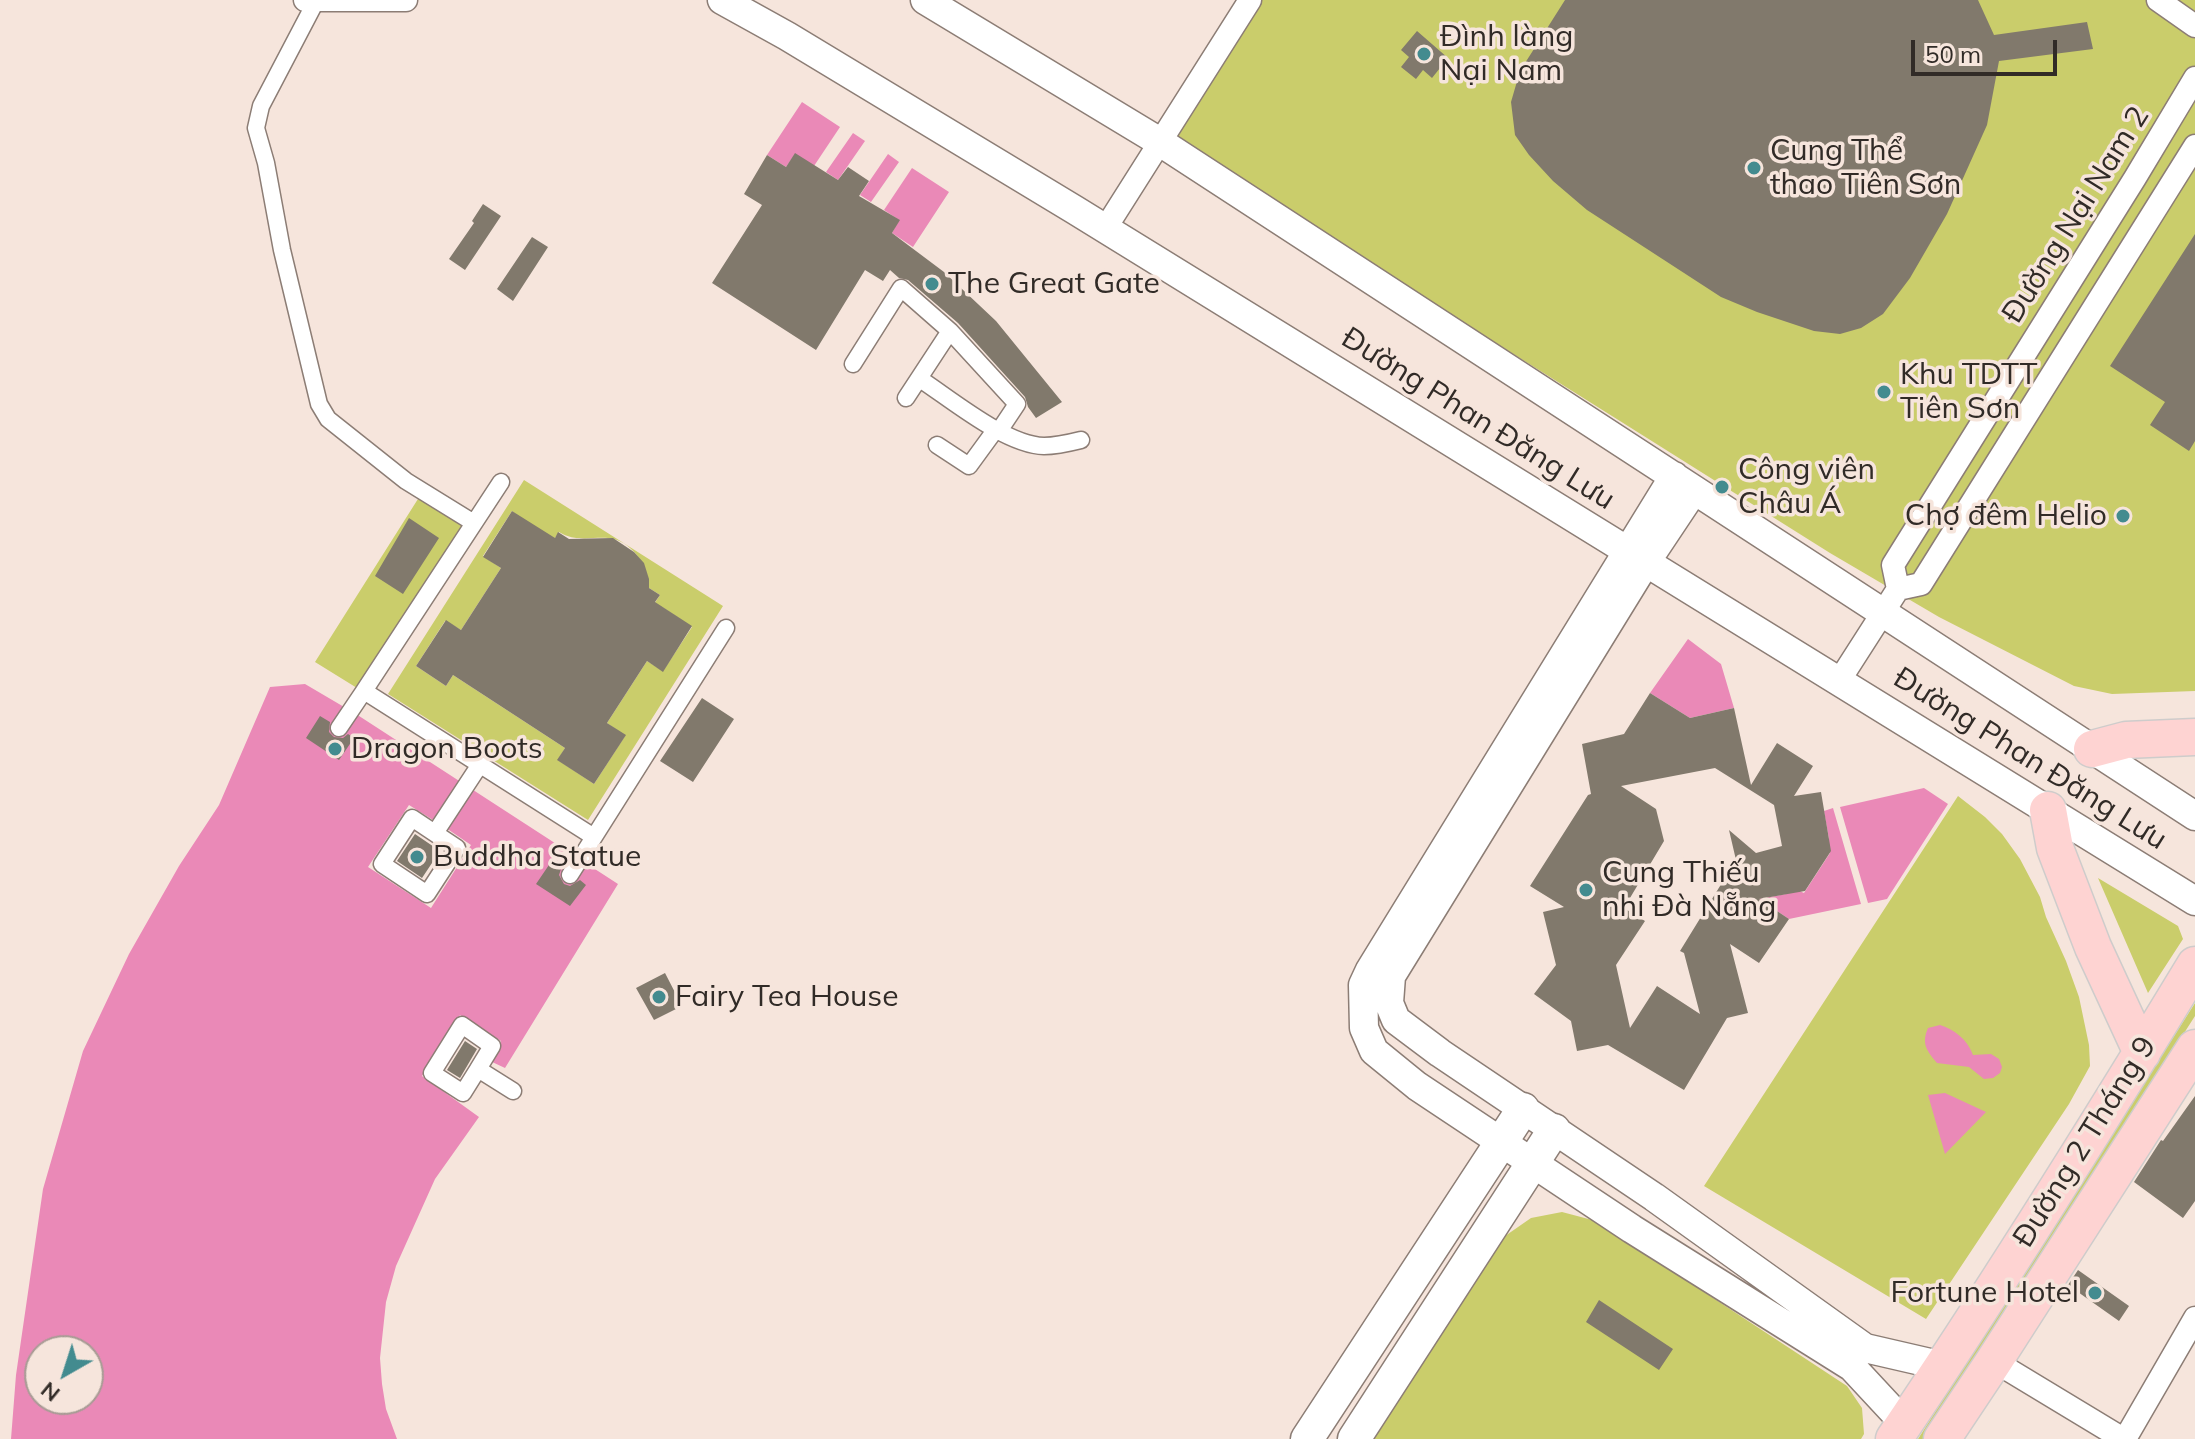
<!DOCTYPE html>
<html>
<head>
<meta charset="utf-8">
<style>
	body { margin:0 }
	#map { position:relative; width:2195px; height:1439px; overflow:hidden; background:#f6e5dc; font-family:Mulish,sans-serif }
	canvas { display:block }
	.north { position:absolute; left:24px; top:1335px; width:80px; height:80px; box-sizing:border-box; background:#f6e5dc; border:2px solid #a79b94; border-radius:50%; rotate:219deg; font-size:22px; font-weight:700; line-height:32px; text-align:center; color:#312b27 }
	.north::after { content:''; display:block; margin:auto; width:28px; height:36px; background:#438b8f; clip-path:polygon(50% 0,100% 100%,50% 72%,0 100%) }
	.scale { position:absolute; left:1911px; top:40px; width:146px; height:36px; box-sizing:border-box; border:4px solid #312b27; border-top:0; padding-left:10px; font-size:24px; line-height:28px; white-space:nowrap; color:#312b27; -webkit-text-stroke:6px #f6e5dc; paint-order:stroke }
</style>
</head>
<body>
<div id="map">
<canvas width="2195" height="1439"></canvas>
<div class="north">N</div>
<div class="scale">50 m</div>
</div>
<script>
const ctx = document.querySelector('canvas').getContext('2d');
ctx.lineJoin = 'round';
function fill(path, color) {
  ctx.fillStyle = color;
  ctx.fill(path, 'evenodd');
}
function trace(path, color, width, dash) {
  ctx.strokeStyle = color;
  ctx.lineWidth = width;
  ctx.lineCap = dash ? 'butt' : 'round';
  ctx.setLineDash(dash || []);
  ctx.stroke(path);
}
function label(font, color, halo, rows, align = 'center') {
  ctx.font = font + ' Mulish,sans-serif';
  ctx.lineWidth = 7;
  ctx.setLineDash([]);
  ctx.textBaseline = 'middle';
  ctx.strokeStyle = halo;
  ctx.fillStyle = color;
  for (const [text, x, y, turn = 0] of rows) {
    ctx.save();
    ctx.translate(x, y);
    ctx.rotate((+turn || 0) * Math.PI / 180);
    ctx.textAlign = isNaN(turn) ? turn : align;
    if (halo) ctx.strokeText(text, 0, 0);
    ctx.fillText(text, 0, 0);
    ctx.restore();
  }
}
fill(new Path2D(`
	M 1261,0 L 2195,0 L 2195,691 L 2112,694 L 2074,686 L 1939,617 L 1830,553 L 1316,230 L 1174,138 Z
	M 524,480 L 723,606 L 588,820 L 388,694 ZM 512,511 L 551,544 L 559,532 C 575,542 590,537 608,538 C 631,540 649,566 649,588 L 660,595 L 652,607 L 662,607 L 692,627 L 663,671 L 647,661 L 607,723 L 625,736 L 594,784 L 558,760 L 565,748 L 453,675 L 446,686 L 416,666 L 445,621 L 461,630 L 501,568 L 483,556 Z
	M 423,491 L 467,518 L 357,688 L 315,662 Z
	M 1958,796 L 1985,817 L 2002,834 L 2020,859 L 2040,897 L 2046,917 L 2066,961 L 2079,997 L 2089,1045 L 2090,1066 L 2069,1104 L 1926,1319 L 1704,1186 Z
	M 2098,878 L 2178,926 L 2183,939 L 2148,993 Z
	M 2195,1003 L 2195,1016 L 1924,1439 L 1918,1439 Z
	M 1562,1212 L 1596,1221 L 1847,1386 L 1862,1408 L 1864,1434 L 1861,1439 L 1372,1439 L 1495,1243 L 1531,1218 Z`), '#cacd6b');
fill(new Path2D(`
	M 802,102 L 840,127 L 814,166 L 795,154 L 786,167 L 767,155 Z
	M 853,133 L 865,141 L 838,180 L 826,172 Z
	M 888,154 L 899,162 L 871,202 L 860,195 Z
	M 912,168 L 949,192 L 913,247 L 892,233 L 899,220 L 884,210 Z
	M 1688,639 L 1721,664 L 1734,708 L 1690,718 L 1650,693 Z
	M 305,684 L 356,714 L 618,884 L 505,1068 L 490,1061 L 501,1041 L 460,1015 L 422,1076 L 479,1117 L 435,1179 L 396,1266 L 386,1302 L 380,1358 L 382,1384 L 386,1409 L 397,1439 L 11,1439 L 16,1375 L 43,1189 L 83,1051 L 129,954 L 179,866 L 219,805 L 270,687 ZM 40,1351 L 88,1351 L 88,1399 L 40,1399 Z
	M 1924,788 L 1948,804 L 1887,899 L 1868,903 L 1840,807 Z
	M 1833,808 L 1861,904 L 1789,919 L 1759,899 L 1786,894 L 1784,884 L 1804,893 L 1830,853 L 1813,842 L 1829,839 L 1824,811 Z
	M 1940,1025 C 1955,1030 1967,1039 1973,1055 L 1991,1054 L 1999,1059 L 2002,1067 L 2000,1073 L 1993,1078 L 1984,1079 L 1969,1067 L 1937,1063 C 1927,1051 1921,1044 1928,1028 Z
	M 1945,1093 L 1986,1112 L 1945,1154 L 1928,1095 Z`), '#ea89b7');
fill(new Path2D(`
	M 459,781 L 470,789 L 446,828 L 471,845 L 431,908 L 368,867 L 409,805 L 433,820 Z`), '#f6e5dc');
fill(new Path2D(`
	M 1565,0 L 1978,0 L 1994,35 L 2087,22 L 2093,49 L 1999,61 L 1987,125 L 1947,214 L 1910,278 L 1883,314 L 1861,328 L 1840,334 L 1814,331 L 1757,312 L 1721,297 L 1587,210 L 1553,181 L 1529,155 L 1515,135 L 1511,102 L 1520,71 Z
	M 1417,31 L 1448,58 L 1432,78 L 1423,70 L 1416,79 L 1401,67 L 1409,57 L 1401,50 Z
	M 795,153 L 838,180 L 848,167 L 869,181 L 859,196 L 900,220 L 892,233 L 944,272 L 996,321 L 1062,402 L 1036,418 L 1028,407 L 1025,397 L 958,323 L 908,280 L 899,278 L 890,270 L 883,281 L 865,270 L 816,350 L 712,283 L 762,205 L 744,194 L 767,155 L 786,167 Z
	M 483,204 L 501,216 L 465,270 L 449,259 L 474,223 L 472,221 Z
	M 2195,234 L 2195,441 L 2189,451 L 2150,425 L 2165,402 L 2110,366 Z
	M 532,237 L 548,247 L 513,301 L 497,289 Z
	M 512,511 L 555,538 L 558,532 L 569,539 L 613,538 L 634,552 L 644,563 L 649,579 L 649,588 L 660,595 L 655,602 L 692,626 L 663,672 L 647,661 L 607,723 L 626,735 L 594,784 L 557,760 L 565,748 L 453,675 L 446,686 L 416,666 L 446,620 L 461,630 L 501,568 L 483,557 Z
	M 409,518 L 439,538 L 403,594 L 375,576 Z
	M 1650,693 L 1690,718 L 1734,708 L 1751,785 L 1777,743 L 1813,766 L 1794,796 L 1821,792 L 1831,851 L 1805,891 L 1759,899 L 1789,919 L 1759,963 L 1730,944 L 1748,1013 L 1727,1018 L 1684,1090 L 1608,1045 L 1577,1051 L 1571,1021 L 1534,994 L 1556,965 L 1543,912 L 1564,907 L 1530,886 L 1588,795 L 1591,794 L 1582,744 L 1624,734 ZM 1715,768 L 1774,805 L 1782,846 L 1756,853 L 1729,830 L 1736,860 L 1680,951 L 1684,953 L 1700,1014 L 1657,986 L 1630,1028 L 1616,965 L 1645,921 L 1624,908 L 1664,841 L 1656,809 L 1621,786 Z
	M 702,698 L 734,719 L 693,782 L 660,761 Z
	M 320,716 L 330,722 L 329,732 L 334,737 L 343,738 L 348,734 L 354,738 L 339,760 L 306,738 Z
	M 415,834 L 440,851 L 422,878 L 397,861 Z
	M 551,862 L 561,869 L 559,875 L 564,884 L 570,886 L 580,880 L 586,885 L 570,906 L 536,884 Z
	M 665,973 L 682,1006 L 654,1020 L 636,988 Z
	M 465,1041 L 477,1049 L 460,1078 L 447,1070 Z
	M 2195,1096 L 2195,1201 L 2183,1218 L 2134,1182 L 2161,1140 L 2163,1141 Z
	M 2078,1270 L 2129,1306 L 2119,1321 L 2068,1285 Z
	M 1599,1300 L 1673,1349 L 1659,1370 L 1586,1322 Z`), '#81796c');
const pedestrian = new Path2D(`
	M 316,1 L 261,106 L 256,128 L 266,163 L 282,250 L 319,404 L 328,419 L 406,481 L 474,523
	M 853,364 L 901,288 L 950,331 L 1017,404 L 999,431
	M 920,379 C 952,400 1006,445 1044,446 C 1057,446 1069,443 1081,440
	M 906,398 L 950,331
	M 937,445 L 969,466 L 996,429
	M 501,482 L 364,691 L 594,837 L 726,628
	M 339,728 L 364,691
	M 412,818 L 457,848 L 427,894 L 382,864 Z
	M 435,833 L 479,766
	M 570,875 L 594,837
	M 478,1069 L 463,1093 L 432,1073 L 462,1025 L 492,1046 L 478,1069 L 513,1091`);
const minor = new Path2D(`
	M 305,0 L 406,0
	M 2158,0 L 2195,26
	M 1105,229 L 1250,0
	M 1898,589 L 1893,565 L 2135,178 L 2195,78
	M 1839,681 L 1898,589 L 1921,584 L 2195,146
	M 1994,1361 L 2123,1439
	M 2125,1439 L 2195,1318`);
const tertiary = new Path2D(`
	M 722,0 L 787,36 L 1075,210 L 2195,901
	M 925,0 L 1160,142 L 2195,816
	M 1674,476 L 1370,970 L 1363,985 L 1364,1028 L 1374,1051 L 1417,1086 L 1632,1229 L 1852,1367 L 1905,1424
	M 1694,490 L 1646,562 L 1391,976 L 1389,1003 L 1396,1020 L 1440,1053 L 1654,1197 L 1865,1348 L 1943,1366`);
const secondary = new Path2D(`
	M 1307,1439 L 1523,1109
	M 1354,1439 L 1554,1130`);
const primary = new Path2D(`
	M 2092,749 L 2126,740 L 2195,737
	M 2048,810 L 2055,848 L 2093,947 L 2142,1053
	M 1894,1439 C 1999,1284 2098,1125 2195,965
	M 1942,1439 L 1994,1361 L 2195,1048`);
trace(pedestrian, '#8c7d75', 19);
trace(minor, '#8c7d75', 25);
trace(tertiary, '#8c7d75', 31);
trace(secondary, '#8c7d75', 35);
trace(primary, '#cecccb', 39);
trace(pedestrian, '#fff', 16);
trace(minor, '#fff', 22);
trace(tertiary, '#fff', 28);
trace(secondary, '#fff', 32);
trace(primary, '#fed3d2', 36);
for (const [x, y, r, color] of [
	[1424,54,8,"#438b8f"],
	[1754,168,8,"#438b8f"],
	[932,284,8,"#438b8f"],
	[1884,392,8,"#438b8f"],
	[1722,487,8,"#438b8f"],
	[2123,516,8,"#438b8f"],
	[335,749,8,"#438b8f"],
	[417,857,8,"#438b8f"],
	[1586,890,8,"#438b8f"],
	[659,997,8,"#438b8f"],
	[2095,1293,8,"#438b8f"]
]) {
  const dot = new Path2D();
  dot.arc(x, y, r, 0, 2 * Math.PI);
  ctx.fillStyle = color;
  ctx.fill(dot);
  trace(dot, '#f6e5dc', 3);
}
label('30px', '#312b27', '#f6e5dc', [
	["Đình làng",1440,37],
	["Nại Nam",1440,71],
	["Cung Thể",1770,151],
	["thao Tiên Sơn",1770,185],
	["The Great Gate",948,284],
	["Khu TDTT",1900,375],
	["Tiên Sơn",1900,409],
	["Công viên",1738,470],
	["Châu Á",1738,504],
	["Chợ đêm Helio",2107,516,"right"],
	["Dragon Boots",351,749],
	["Buddha Statue",433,857],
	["Cung Thiếu",1602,873],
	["nhi Đà Nẵng",1602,907],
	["Fairy Tea House",675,997],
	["Fortune Hotel",2079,1293,"right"]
], 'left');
label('30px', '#312b27', '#f6e5dc', [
	["Đường Nại Nam 2",2076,215,-58],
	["Đường Phan Đăng Lưu",1478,419,32],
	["Đường Phan Đăng Lưu",2030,759,32],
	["Đường 2 Tháng 9",2085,1142,-58]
]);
</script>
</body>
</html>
